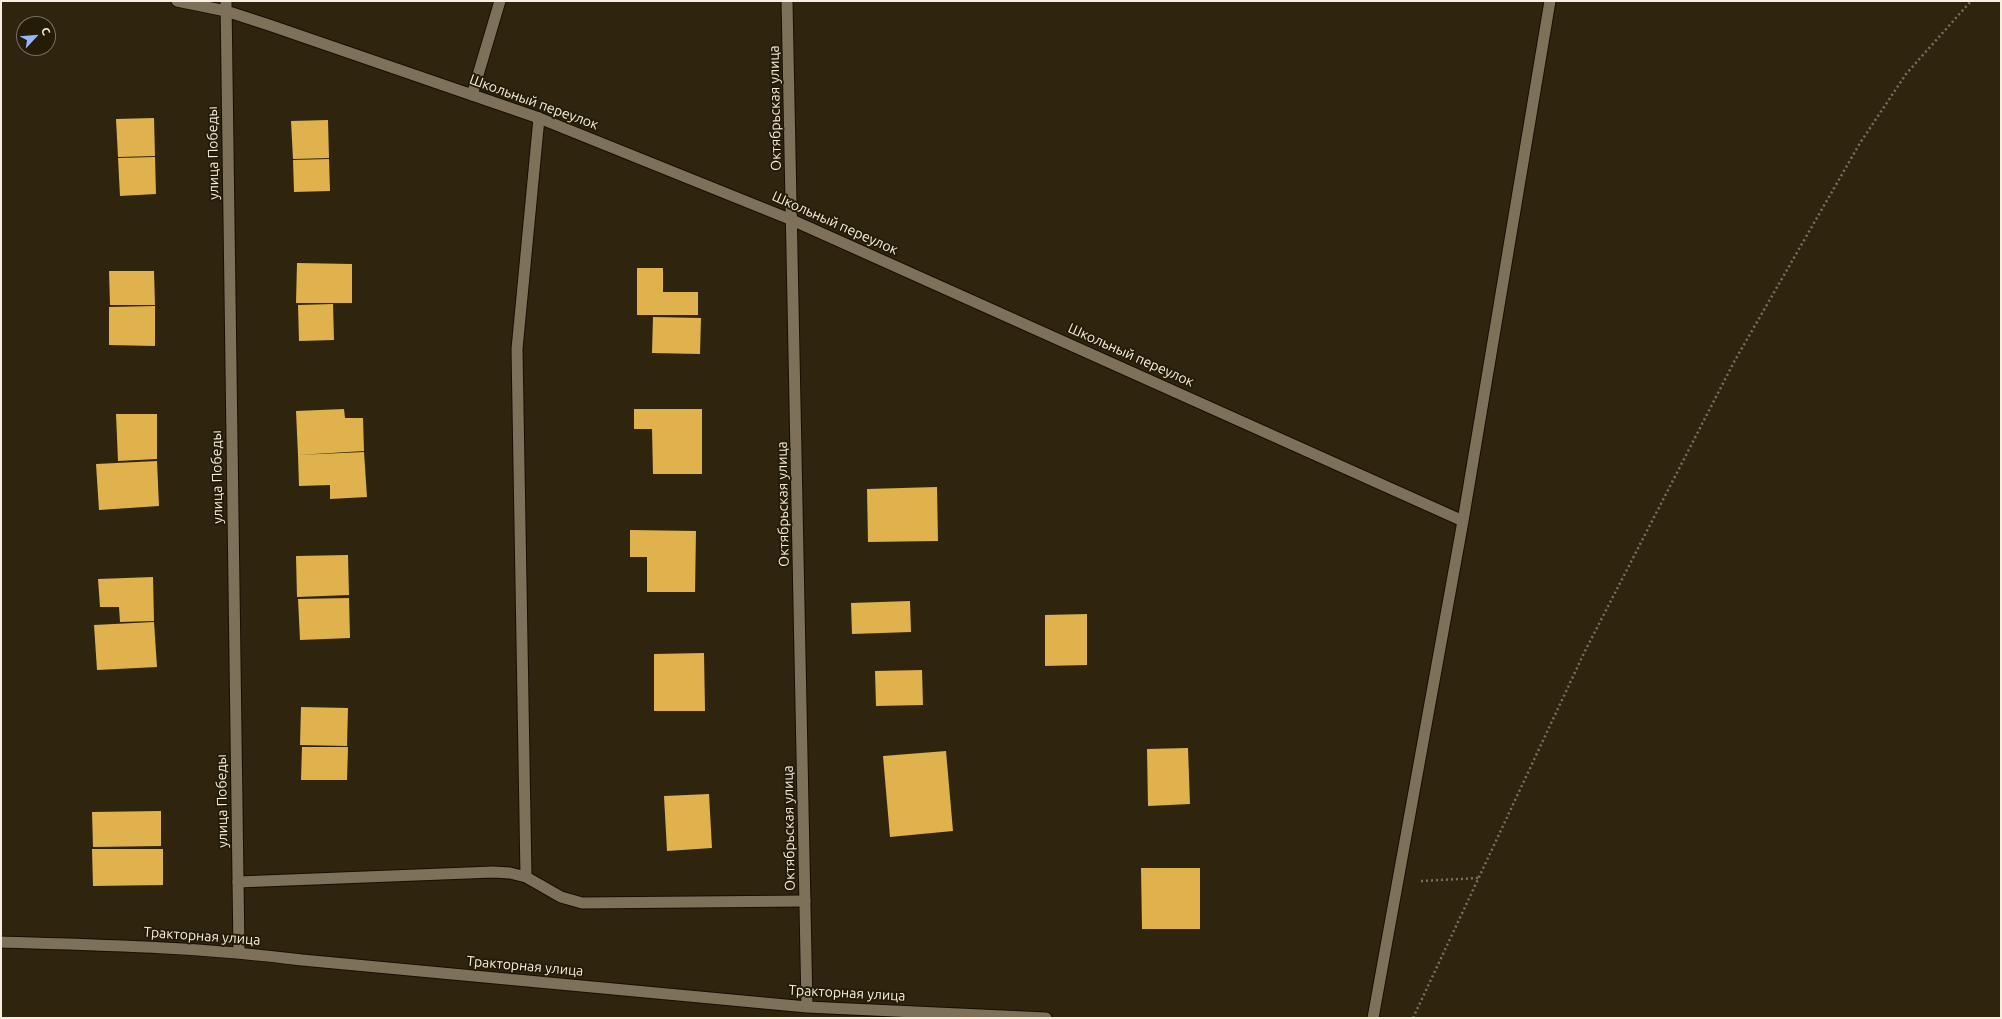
<!DOCTYPE html>
<html>
<head>
<meta charset="utf-8">
<style>
	body { margin:0 }
	#map { position:relative; width:2002px; height:1019px; overflow:hidden; background:#2f250f; font-family:Ubuntu,sans-serif }
	canvas { display:block }
	.frame { position:absolute; inset:0; border:2px solid #f6efe2; pointer-events:none }
	.north { position:absolute; left:16px; top:16px; width:40px; height:40px; box-sizing:border-box; background:#251c06; border:1px solid #79705e; border-radius:50%; rotate:64deg; font-size:11px; font-weight:700; line-height:16px; text-align:center; color:#f6efe2 }
	.north::after { content:''; display:block; margin:auto; width:14px; height:18px; background:#95b6fd; clip-path:polygon(50% 0,100% 100%,50% 72%,0 100%) }
</style>
</head>
<body>
<div id="map">
<canvas width="2002" height="1019"></canvas>
<div class="frame"></div>
<div class="north">С</div>
</div>
<script>
const ctx = document.querySelector('canvas').getContext('2d');
ctx.lineJoin = 'round';
function fill(path, color) {
  ctx.fillStyle = color;
  ctx.fill(path, 'evenodd');
}
function trace(path, color, width, dash) {
  ctx.strokeStyle = color;
  ctx.lineWidth = width;
  ctx.lineCap = dash ? 'butt' : 'round';
  ctx.setLineDash(dash || []);
  ctx.stroke(path);
}
function label(font, color, halo, rows, align = 'center') {
  ctx.font = font + ' Ubuntu,sans-serif';
  ctx.lineWidth = 4;
  ctx.setLineDash([]);
  ctx.textBaseline = 'middle';
  ctx.strokeStyle = halo;
  ctx.fillStyle = color;
  for (const [text, x, y, turn = 0] of rows) {
    ctx.save();
    ctx.translate(x, y);
    ctx.rotate((+turn || 0) * Math.PI / 180);
    ctx.textAlign = isNaN(turn) ? turn : align;
    if (halo) ctx.strokeText(text, 0, 0);
    ctx.fillText(text, 0, 0);
    ctx.restore();
  }
}
fill(new Path2D(`
	M 154,118 L 155,156 L 118,157 L 116,119 Z
	M 328,120 L 329,158 L 293,159 L 291,121 Z
	M 155,157 L 156,194 L 120,196 L 118,158 Z
	M 329,159 L 330,191 L 294,192 L 293,160 Z
	M 297,263 L 352,264 L 352,303 L 296,303 Z
	M 637,268 L 663,268 L 663,292 L 698,292 L 698,315 L 637,315 Z
	M 109,271 L 154,271 L 155,305 L 110,305 Z
	M 333,304 L 334,340 L 299,341 L 298,305 Z
	M 155,306 L 155,346 L 109,345 L 109,307 Z
	M 653,317 L 701,318 L 700,354 L 652,353 Z
	M 344,409 L 345,418 L 363,418 L 364,451 L 298,455 L 296,411 Z
	M 634,409 L 702,409 L 702,474 L 653,474 L 652,429 L 634,429 Z
	M 116,414 L 157,414 L 157,459 L 118,461 Z
	M 364,452 L 367,497 L 330,499 L 330,485 L 299,486 L 298,455 Z
	M 157,461 L 159,506 L 99,510 L 96,464 Z
	M 937,487 L 938,541 L 868,542 L 867,489 Z
	M 630,530 L 696,531 L 695,592 L 647,592 L 647,557 L 630,557 Z
	M 348,555 L 349,595 L 297,597 L 296,556 Z
	M 153,577 L 154,621 L 120,622 L 119,607 L 100,607 L 98,579 Z
	M 349,598 L 350,638 L 300,640 L 298,599 Z
	M 910,601 L 911,632 L 852,634 L 851,603 Z
	M 1087,614 L 1087,665 L 1045,666 L 1045,615 Z
	M 154,622 L 157,667 L 97,670 L 94,625 Z
	M 704,653 L 705,711 L 654,711 L 654,654 Z
	M 922,670 L 923,705 L 876,706 L 875,671 Z
	M 301,707 L 348,708 L 347,746 L 300,745 Z
	M 302,747 L 348,747 L 347,780 L 301,780 Z
	M 1188,748 L 1190,804 L 1148,806 L 1147,749 Z
	M 946,751 L 953,831 L 890,837 L 883,756 Z
	M 709,794 L 712,848 L 667,851 L 664,796 Z
	M 161,811 L 161,846 L 93,847 L 92,812 Z
	M 92,849 L 163,849 L 163,885 L 93,886 Z
	M 1141,868 L 1200,868 L 1200,929 L 1142,929 Z`), '#dfb24d');
const service = new Path2D(`
	M 472,95 L 500,1
	M 526,877 L 517,349 L 539,118
	M 238,882 L 493,872 L 510,873 L 526,877 L 561,897 L 582,903 L 805,901`);
const minor = new Path2D(`
	M 177,1 L 226,11 L 269,25 L 539,118 L 792,220 L 1463,521
	M 226,1 L 239,952
	M 787,1 L 807,1007
	M 1,942 C 102,945 202,947 302,960 L 807,1007 L 1046,1018
	M 1373,1018 L 1463,521 L 1550,1`);
trace(service, '#170e00', 13);
trace(minor, '#170e00', 13);
trace(new Path2D(`
	M 1421,881 L 1478,878
	M 1413,1018 L 1584,653 L 1734,362 L 1860,143 L 1906,74 L 1971,1`), '#79705d', 2.5, [2, 3]);
trace(service, '#7d7159', 11);
trace(minor, '#7d7159', 11);
label('14px', '#f6efe2', '#251c06', [
	["Школьный переулок",534,102,20],
	["Октябрьская улица",775,108,-91],
	["улица Победы",213,153,-91],
	["Школьный переулок",835,223,24],
	["Школьный переулок",1131,355,24],
	["улица Победы",217,477,-91],
	["Октябрьская улица",783,504,-91],
	["улица Победы",222,801,-91],
	["Октябрьская улица",789,828,-91],
	["Тракторная улица",202,936,4],
	["Тракторная улица",525,966,5],
	["Тракторная улица",847,993,3]
]);
</script>
</body>
</html>
